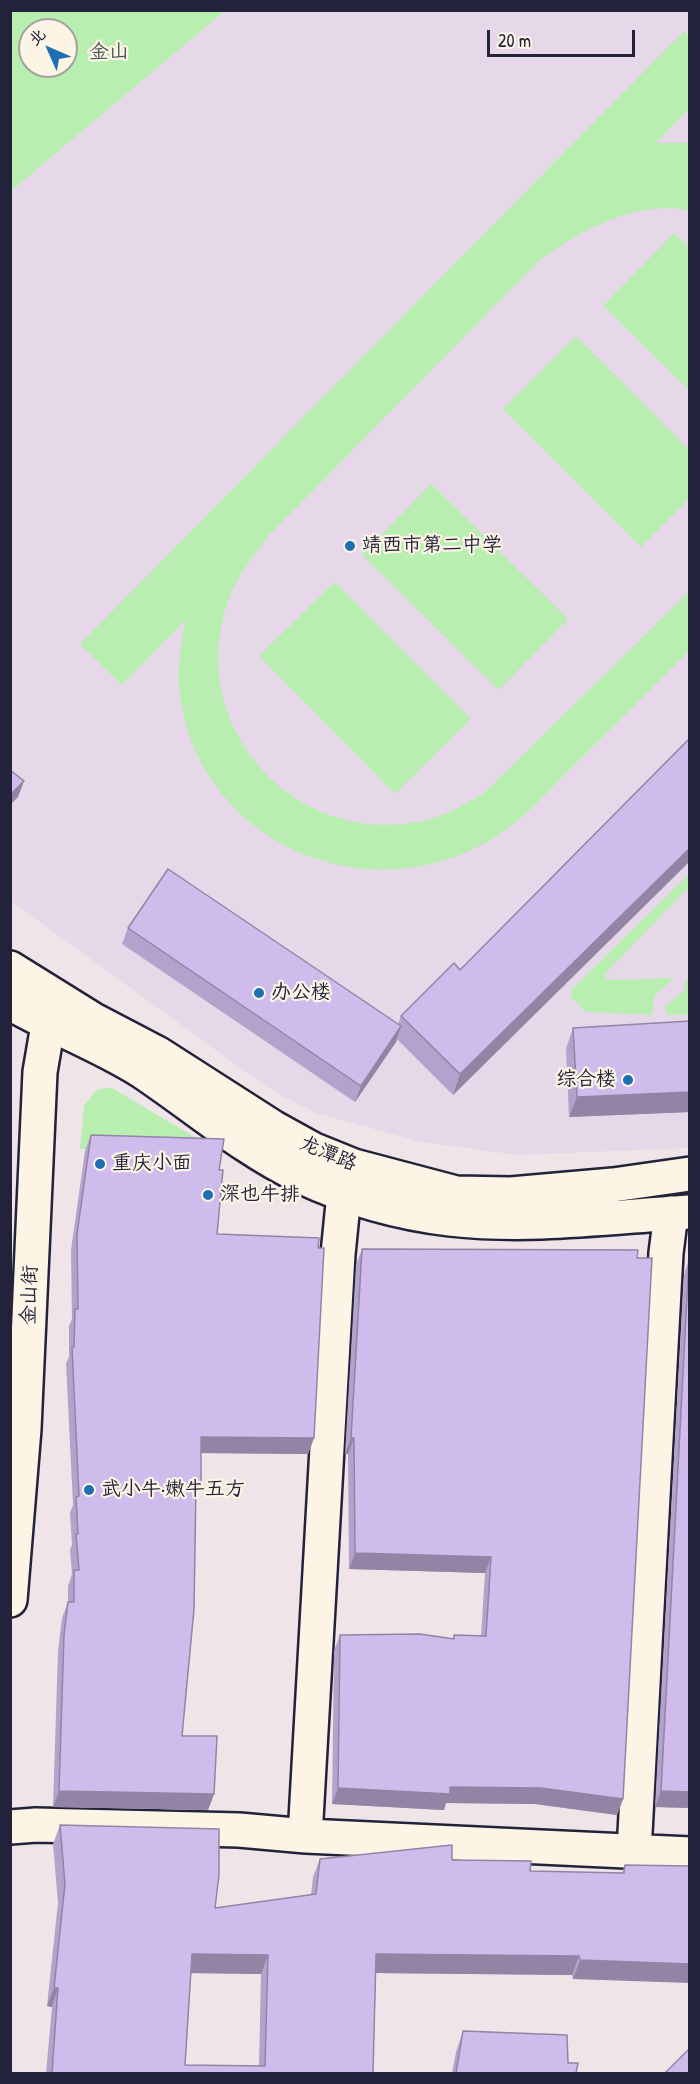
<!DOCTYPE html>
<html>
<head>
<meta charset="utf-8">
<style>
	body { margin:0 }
	#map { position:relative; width:700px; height:2084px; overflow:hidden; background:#efe4e7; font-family:"Patrick Hand","LXGW WenKai TC",sans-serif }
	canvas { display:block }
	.frame { position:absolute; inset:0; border:12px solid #22223b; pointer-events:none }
	.north { position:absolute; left:18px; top:18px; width:60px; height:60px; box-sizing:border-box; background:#fcf5e5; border:2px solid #a5a1a1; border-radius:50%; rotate:315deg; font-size:16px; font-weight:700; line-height:24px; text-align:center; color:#22223b }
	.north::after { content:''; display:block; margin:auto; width:21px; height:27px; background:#1f6fb2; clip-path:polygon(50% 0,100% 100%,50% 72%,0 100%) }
	.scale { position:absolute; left:487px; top:30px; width:148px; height:27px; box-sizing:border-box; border:3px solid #22223b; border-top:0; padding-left:8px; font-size:18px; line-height:21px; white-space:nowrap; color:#22223b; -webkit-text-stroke:4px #fcf5e5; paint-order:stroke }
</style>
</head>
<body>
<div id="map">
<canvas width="700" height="2084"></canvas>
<div class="frame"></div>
<div class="north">北</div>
<div class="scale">20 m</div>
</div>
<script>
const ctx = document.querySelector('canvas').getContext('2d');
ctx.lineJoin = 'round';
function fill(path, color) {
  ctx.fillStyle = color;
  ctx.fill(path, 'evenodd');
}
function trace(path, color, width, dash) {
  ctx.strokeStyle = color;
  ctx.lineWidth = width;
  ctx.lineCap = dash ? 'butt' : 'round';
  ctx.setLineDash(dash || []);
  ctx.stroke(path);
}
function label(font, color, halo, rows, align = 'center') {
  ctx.font = font + ' "Patrick Hand","LXGW WenKai TC",sans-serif';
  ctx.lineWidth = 4.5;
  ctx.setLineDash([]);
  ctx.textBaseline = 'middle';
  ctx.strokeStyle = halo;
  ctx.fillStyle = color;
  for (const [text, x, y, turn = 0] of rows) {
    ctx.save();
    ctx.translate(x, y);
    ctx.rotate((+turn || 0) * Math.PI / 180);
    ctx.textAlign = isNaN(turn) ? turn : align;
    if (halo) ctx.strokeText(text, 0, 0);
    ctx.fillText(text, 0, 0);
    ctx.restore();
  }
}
fill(new Path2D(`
	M 225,11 L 689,11 L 689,1148 L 518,1155 L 421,1142 L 316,1113 L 282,1096 L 243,1070 L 11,901 L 11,191 Z`), '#e6d8e8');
fill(new Path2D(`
	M 11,10 L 225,10 L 225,11 L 11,191 ZM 30,30 L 66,30 L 66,66 L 30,66 Z
	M 684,31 L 689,37 L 689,109 L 656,143 L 689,143 L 689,210 C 634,201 586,228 542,258 L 269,535 C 253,556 237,576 228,601 C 185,720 287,842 411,823 C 438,820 460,807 483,794 L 689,592 L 689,651 C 650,690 610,729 570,769 C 546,793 520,823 489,841 C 361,915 194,839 179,687 C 177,664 182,642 186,620 L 122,685 L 80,644 Z
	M 674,233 L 689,248 L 689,390 L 603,306 Z
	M 576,336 L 689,450 L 689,499 L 641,547 L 503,409 Z
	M 431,484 L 568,619 L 499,690 L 362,555 Z
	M 335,582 L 471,719 L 395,794 L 259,656 Z
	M 689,874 L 689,887 L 605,974 L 607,980 L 674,978 L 654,996 L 652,1015 L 586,1012 L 571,997 L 571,990 Z
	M 686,979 L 689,979 L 689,1015 L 667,1015 L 665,1006 L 684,991 Z
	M 112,1088 L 218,1151 L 80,1149 L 84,1105 L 98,1089 Z`), '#b8eeb0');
const street = new Path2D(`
	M 306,1819 L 338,1254 L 344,1194
	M 10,1827 L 36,1825 L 239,1830 L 306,1836 L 690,1854
	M 635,1833 L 666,1253 L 671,1213`);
const secondary = new Path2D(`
	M 10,968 L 92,1019 L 157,1053 L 274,1128 L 312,1149 L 354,1166 L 456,1193 L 511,1194 L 613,1185 L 690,1174
	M 10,1003 C 53,1028 101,1045 143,1072 C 195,1107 245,1150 302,1177 C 347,1198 400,1213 450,1219 C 530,1228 609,1217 690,1212
	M 10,1600 L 24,1429 L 40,1072 L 48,1025 L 48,1003`);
trace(street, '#22223b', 38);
trace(secondary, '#22223b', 38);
trace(street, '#fcf5e5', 33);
trace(secondary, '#fcf5e5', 33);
fill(new Path2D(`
	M 690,738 L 690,861 L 453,1095 L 397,1039 L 396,1042 L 355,1102 L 122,944 L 128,928 L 398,1024 L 401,1016 L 460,970 Z
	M 690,1021 L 690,1112 L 569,1117 L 566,1049 L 573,1028 Z
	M 91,1135 L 219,1170 L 217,1234 L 318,1248 L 314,1438 L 308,1454 L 201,1453 L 195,1500 L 182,1736 L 214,1794 L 208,1810 L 53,1807 L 58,1651 L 62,1618 L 68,1602 L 68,1586 L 72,1574 L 70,1550 L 72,1545 L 70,1513 L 73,1505 L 66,1363 L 69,1357 L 69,1326 L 72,1319 L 71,1250 L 85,1151 Z
	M 362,1249 L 623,1799 L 617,1815 L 535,1804 L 446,1803 L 444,1810 L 332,1804 L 334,1651 L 340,1635 L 453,1639 L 454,1635 L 481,1636 L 485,1573 L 349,1569 L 348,1454 L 345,1454 L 356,1265 Z
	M 689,1259 L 690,1808 L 655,1807 L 684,1275 Z
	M 60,1825 L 215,1908 L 311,1895 L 313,1877 L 320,1859 L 452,1860 L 530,1871 L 622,1873 L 625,1865 L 690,1866 L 573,1979 L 572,1975 L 376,1973 L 373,2073 L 46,2073 L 52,2007 L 47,2006 L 58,1903 L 53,1844 ZM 191,1973 L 261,1974 L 259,2066 L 185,2065 Z
	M 463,2031 L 568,2063 L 576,2073 L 452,2073 L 456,2052 Z`), '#b3a2cb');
fill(new Path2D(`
	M 24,781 L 18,797 L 10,805 L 10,795 Z
	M 690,848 L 690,861 L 453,1095 L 460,1074 Z
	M 401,1026 L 396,1042 L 355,1102 L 361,1086 Z
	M 690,1092 L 690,1112 L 569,1117 L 577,1097 Z
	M 201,1437 L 314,1438 L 308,1454 L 195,1453 Z
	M 351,1438 L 354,1438 L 348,1454 L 345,1454 Z
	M 196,1484 L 201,1484 L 195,1500 Z
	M 355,1553 L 491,1557 L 485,1573 L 349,1569 Z
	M 450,1787 L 541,1788 L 623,1799 L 617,1815 L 535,1804 L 446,1803 L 444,1810 L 332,1804 L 338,1788 Z
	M 59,1791 L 214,1794 L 208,1810 L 53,1807 Z
	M 661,1791 L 690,1792 L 690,1808 L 655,1807 Z
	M 192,1954 L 268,1955 L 261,1974 L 185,1973 Z
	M 376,1954 L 579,1956 L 572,1975 L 370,1973 Z
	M 580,1960 L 690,1964 L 690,1983 L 573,1979 Z
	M 54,1988 L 58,1988 L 52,2007 L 47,2006 Z`), '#9284a5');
const building = new Path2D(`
	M 690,738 L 690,848 L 460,1074 L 401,1016 L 454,963 L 460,970 Z
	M 10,770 L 24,781 L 10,795 Z
	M 168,869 L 401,1026 L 361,1086 L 128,928 Z
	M 690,1021 L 690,1092 L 577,1097 L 573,1028 Z
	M 91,1135 L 224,1139 L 219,1170 L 223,1170 L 217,1234 L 319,1238 L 318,1248 L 324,1248 L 314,1438 L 201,1437 L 201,1484 L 196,1484 L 194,1609 L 182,1736 L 217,1736 L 214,1794 L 59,1791 L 64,1635 L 68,1602 L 74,1602 L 74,1570 L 79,1570 L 76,1534 L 78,1534 L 76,1497 L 79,1496 L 72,1347 L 74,1347 L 75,1309 L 78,1309 L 77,1234 Z
	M 362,1249 L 638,1250 L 637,1258 L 652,1258 L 623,1799 L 541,1788 L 450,1787 L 450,1794 L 338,1788 L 340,1635 L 420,1634 L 454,1639 L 454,1635 L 486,1636 L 491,1557 L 355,1553 L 354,1438 L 351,1438 Z
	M 689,1259 L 690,1792 L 661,1791 Z
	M 60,1825 L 219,1829 L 219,1875 L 215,1908 L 316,1894 L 320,1859 L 452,1845 L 452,1860 L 531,1861 L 530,1871 L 624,1873 L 625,1865 L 690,1866 L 690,1964 L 580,1960 L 579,1956 L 376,1954 L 373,2073 L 52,2073 L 58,1988 L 54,1988 L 65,1884 ZM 192,1954 L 268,1955 L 265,2066 L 185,2065 Z
	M 463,2031 L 567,2035 L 568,2063 L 578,2063 L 576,2073 L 456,2073 Z
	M 690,2048 L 690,2073 L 665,2073 Z`);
fill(building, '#d0bcec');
trace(building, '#9284a5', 1.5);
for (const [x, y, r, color] of [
	[350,546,6,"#1f6fb2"],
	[259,993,6,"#1f6fb2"],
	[628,1080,6,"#1f6fb2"],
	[100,1164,6,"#1f6fb2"],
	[208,1195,6,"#1f6fb2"],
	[89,1490,6,"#1f6fb2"]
]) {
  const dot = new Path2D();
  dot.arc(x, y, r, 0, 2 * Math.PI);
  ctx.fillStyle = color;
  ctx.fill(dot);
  trace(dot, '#fcf5e5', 2);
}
label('20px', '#485558', '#fcf5e5', [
	["金山",109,53]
]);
label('20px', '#22223b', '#fcf5e5', [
	["靖西市第二中学",362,546],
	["办公楼",271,993],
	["综合楼",616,1080,"right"],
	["重庆小面",112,1164],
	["深也牛排",220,1195],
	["武小牛·嫩牛五方",101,1490]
], 'left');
label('20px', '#22223b', '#fcf5e5', [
	["龙潭路",328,1154,23],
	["金山街",30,1295,-88]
]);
</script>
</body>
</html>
